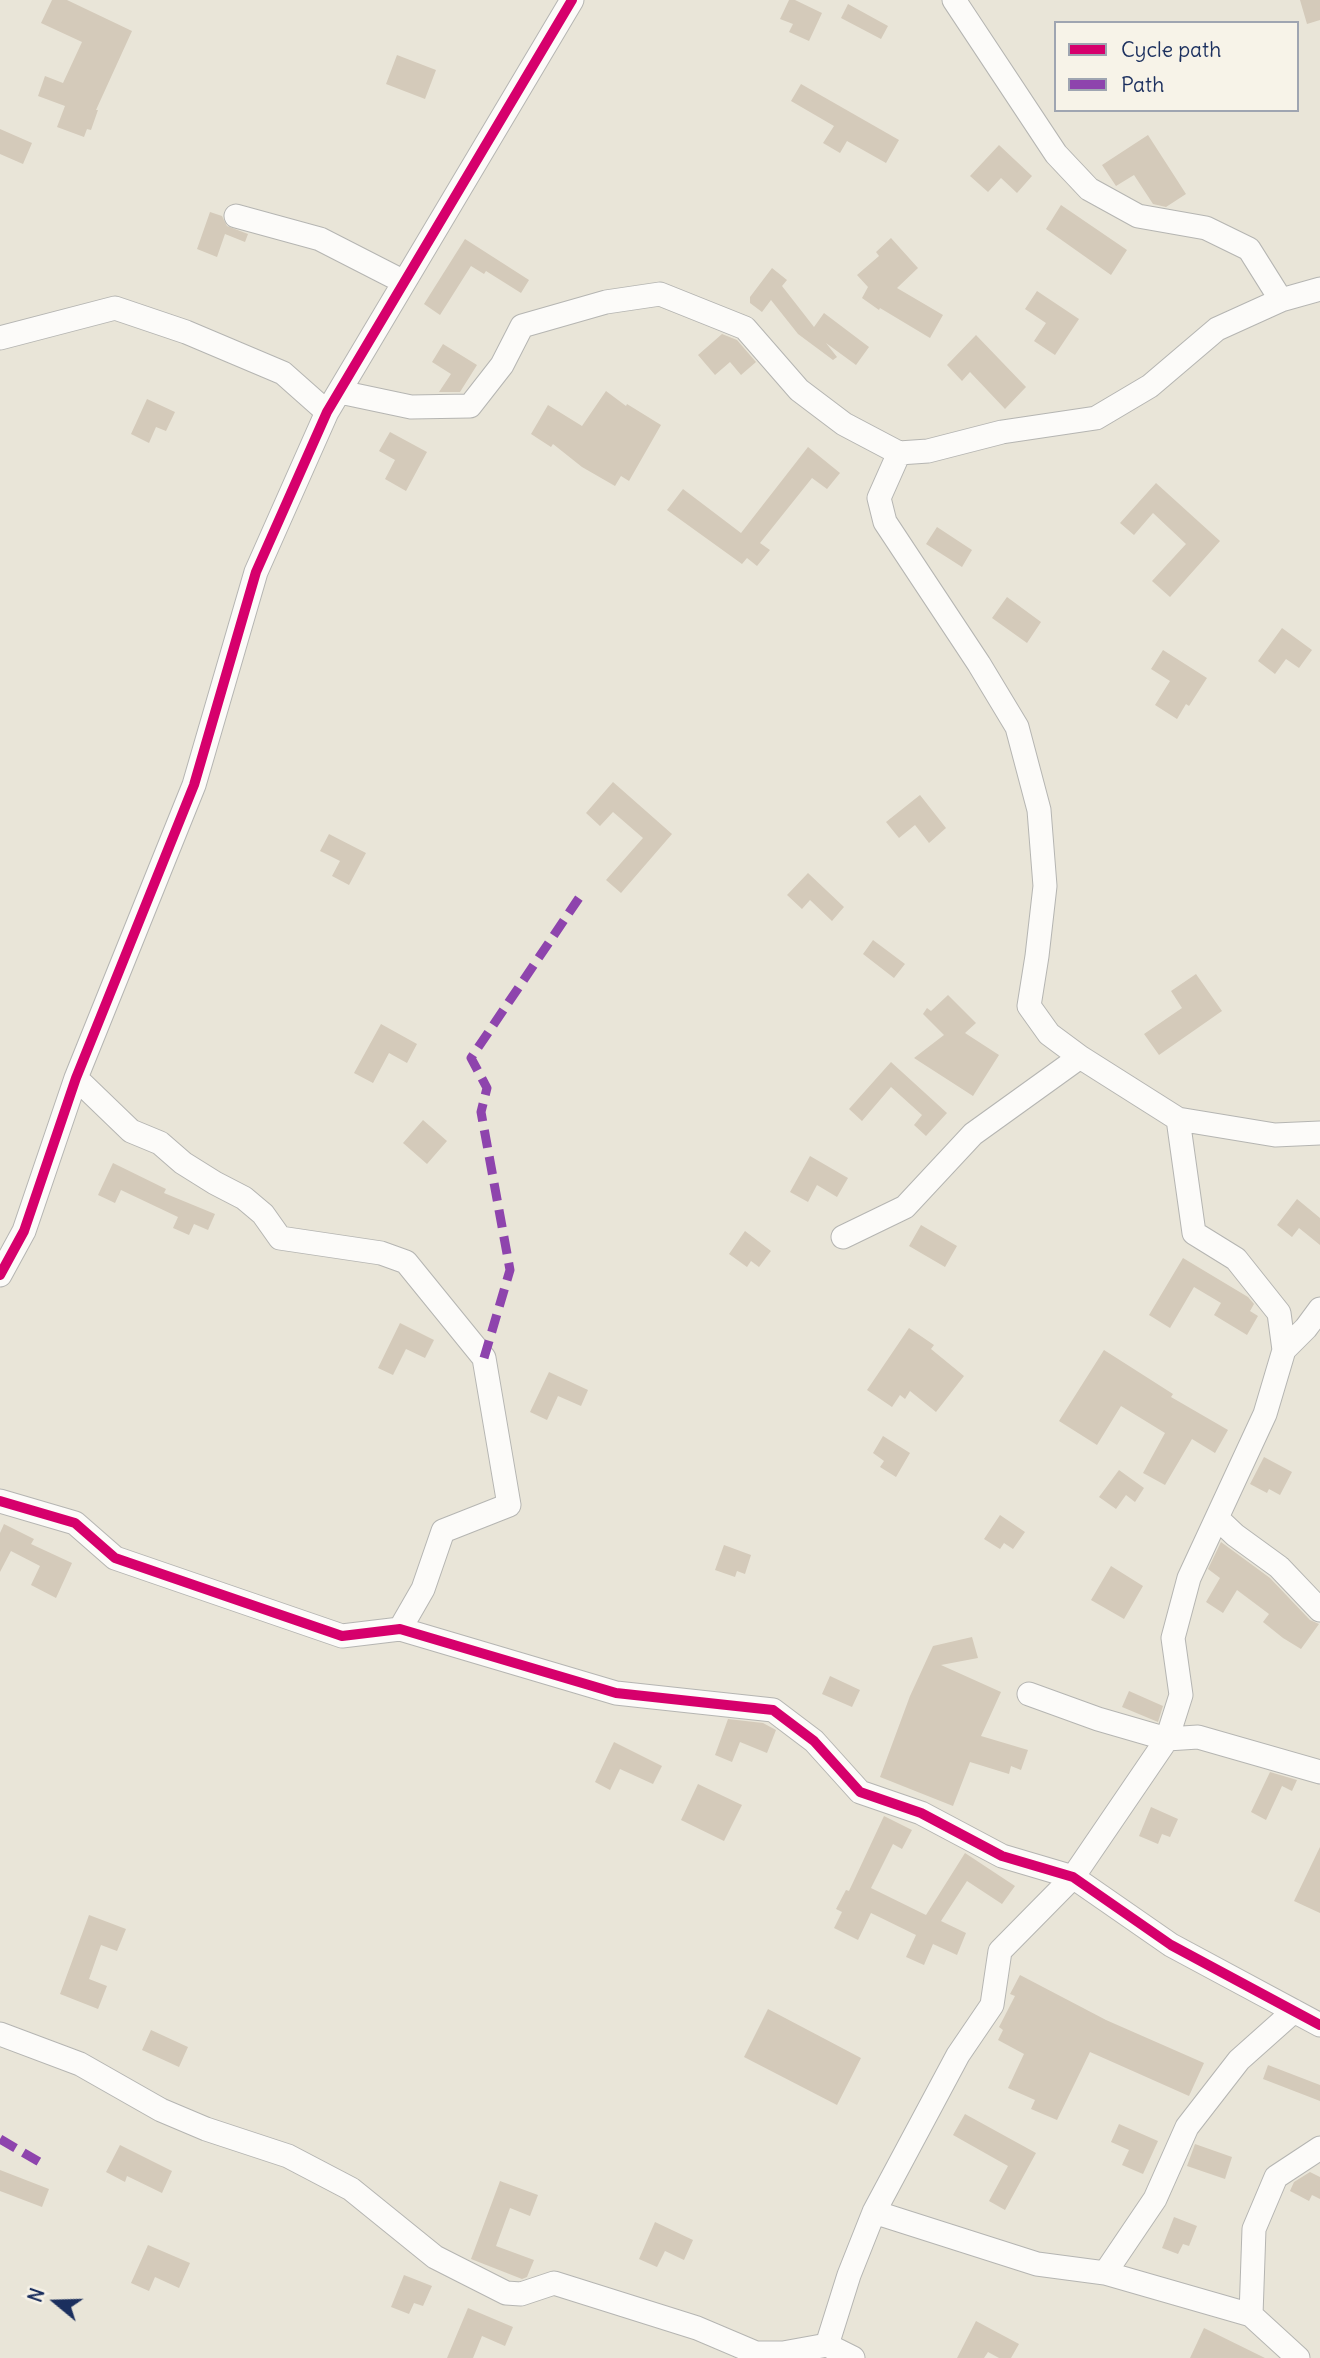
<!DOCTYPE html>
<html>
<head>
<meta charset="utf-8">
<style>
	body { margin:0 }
	#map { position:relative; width:1320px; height:2358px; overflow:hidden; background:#e9e5d8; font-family:Delius,sans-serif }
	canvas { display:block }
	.legend { position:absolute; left:1054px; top:21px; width:245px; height:91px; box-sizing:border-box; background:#f7f3e8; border:2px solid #9fa5b1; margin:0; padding:9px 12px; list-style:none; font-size:21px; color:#1b2f5e }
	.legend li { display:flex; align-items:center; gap:14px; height:35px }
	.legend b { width:35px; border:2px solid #9fa5b1 }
	.north { position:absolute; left:21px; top:2267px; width:70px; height:70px; -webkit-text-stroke:5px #f7f3e8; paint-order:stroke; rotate:289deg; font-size:19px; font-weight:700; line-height:28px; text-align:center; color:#1b2f5e }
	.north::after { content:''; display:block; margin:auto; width:24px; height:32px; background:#1b2f5e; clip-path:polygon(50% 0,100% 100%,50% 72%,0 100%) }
</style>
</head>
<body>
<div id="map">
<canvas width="1320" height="2358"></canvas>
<ul class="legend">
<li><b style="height:9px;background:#d6006c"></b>Cycle path</li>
<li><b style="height:9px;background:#8e44ad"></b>Path</li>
</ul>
<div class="north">N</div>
</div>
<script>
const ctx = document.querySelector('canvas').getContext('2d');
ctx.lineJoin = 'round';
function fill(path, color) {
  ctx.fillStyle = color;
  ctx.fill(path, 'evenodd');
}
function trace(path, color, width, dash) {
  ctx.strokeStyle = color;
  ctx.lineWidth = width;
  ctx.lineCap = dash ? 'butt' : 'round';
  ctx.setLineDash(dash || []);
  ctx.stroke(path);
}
fill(new Path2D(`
	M 52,0 L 67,0 L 132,31 L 96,110 L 98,110 L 91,130 L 87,129 L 84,137 L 57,127 L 65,106 L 38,96 L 45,76 L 63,83 L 82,42 L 41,23 Z
	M 789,0 L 795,0 L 822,13 L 809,41 L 789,32 L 793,24 L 780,19 Z
	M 1300,0 L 1320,0 L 1320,20 L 1307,24 Z
	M 848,4 L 888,26 L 881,39 L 841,18 Z
	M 397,55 L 436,70 L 425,99 L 386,84 Z
	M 801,84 L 899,140 L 886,163 L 847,141 L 840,153 L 823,143 L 834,126 L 791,101 Z
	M 0,129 L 32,143 L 23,164 L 0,154 Z
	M 1148,135 L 1186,194 L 1166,207 L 1153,204 L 1134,175 L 1116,186 L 1102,165 Z
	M 999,145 L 1032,176 L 1017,193 L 1001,178 L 988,192 L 970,176 Z
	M 1061,205 L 1127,250 L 1111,275 L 1046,229 Z
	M 210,212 L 222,216 L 227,226 L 248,234 L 245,242 L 225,234 L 217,257 L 197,249 Z
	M 891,238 L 918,268 L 897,288 L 943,315 L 930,338 L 880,308 L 879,310 L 862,298 L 868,287 L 857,275 L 879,256 L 876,252 Z
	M 465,239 L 529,280 L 521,293 L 486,271 L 484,274 L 471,266 L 440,315 L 424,304 Z
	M 772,268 L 787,280 L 782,286 L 814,327 L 824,313 L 869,347 L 856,365 L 826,343 L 837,357 L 833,360 L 798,334 L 771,300 L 762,312 L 750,303 L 750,297 Z
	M 1037,291 L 1079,319 L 1055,355 L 1034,341 L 1046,323 L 1025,309 Z
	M 722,334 L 737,340 L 756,362 L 741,375 L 730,362 L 715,375 L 698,355 Z
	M 976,335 L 1026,387 L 1005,409 L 970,372 L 962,381 L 947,365 Z
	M 443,344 L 477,365 L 460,392 L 439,392 L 451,374 L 432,362 Z
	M 606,391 L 626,406 L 627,404 L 661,425 L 629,481 L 621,476 L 615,486 L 582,467 L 553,444 L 551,447 L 531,434 L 548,405 L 582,426 Z
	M 147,399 L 175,412 L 166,431 L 156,427 L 149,443 L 131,434 Z
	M 390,432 L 427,452 L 406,491 L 385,479 L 395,460 L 379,451 Z
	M 808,447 L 840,473 L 827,489 L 812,478 L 760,543 L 770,550 L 757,566 L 747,558 L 742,564 L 667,510 L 683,489 L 741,533 Z
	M 1156,483 L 1220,541 L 1170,597 L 1152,581 L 1186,544 L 1153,513 L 1134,535 L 1120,523 Z
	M 937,527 L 972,550 L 962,567 L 926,544 Z
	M 1007,597 L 1041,622 L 1027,643 L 992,618 Z
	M 1282,628 L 1312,650 L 1299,668 L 1286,659 L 1275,674 L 1258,661 Z
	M 1163,650 L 1207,678 L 1189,706 L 1186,704 L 1177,719 L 1155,705 L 1170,681 L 1151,669 Z
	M 613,782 L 672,834 L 621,893 L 606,880 L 643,838 L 613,812 L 600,826 L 586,813 Z
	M 920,795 L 946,828 L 929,843 L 915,825 L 899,838 L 886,822 Z
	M 329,834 L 366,853 L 349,885 L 332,876 L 340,861 L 320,851 Z
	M 808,873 L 844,907 L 832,921 L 810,900 L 802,909 L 787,895 Z
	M 873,940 L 905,964 L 894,978 L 863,954 Z
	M 1196,974 L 1222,1011 L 1159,1055 L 1144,1034 L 1182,1008 L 1171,991 Z
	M 948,995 L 976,1023 L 965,1033 L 999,1055 L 973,1096 L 914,1058 L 944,1035 L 923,1014 L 927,1008 L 931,1011 Z
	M 381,1024 L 417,1044 L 407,1063 L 389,1053 L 373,1083 L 354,1073 Z
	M 891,1062 L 947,1113 L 926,1136 L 914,1125 L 922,1115 L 891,1087 L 862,1121 L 849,1109 Z
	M 423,1120 L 447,1141 L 427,1164 L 403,1143 Z
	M 810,1156 L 848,1178 L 837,1197 L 817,1185 L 808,1202 L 790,1192 Z
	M 113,1163 L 166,1189 L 164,1193 L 215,1214 L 208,1230 L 194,1224 L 189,1235 L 173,1228 L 178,1217 L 121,1190 L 115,1203 L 98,1195 Z
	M 1297,1199 L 1320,1218 L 1320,1245 L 1299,1228 L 1292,1237 L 1277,1225 Z
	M 921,1225 L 957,1246 L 945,1267 L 909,1246 Z
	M 745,1231 L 771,1251 L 759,1267 L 751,1261 L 747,1267 L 729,1254 Z
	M 1183,1258 L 1248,1297 L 1254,1304 L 1250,1311 L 1258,1316 L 1247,1335 L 1214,1315 L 1221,1303 L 1194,1287 L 1170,1328 L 1149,1315 Z
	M 400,1323 L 434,1340 L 425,1358 L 406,1349 L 393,1375 L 378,1368 Z
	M 909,1328 L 934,1345 L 931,1349 L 964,1376 L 936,1412 L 910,1391 L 905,1399 L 900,1395 L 892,1407 L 867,1390 Z
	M 1104,1350 L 1173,1394 L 1171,1397 L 1228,1430 L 1215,1453 L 1192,1439 L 1165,1485 L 1143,1473 L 1165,1433 L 1121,1406 L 1097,1445 L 1059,1421 Z
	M 549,1372 L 588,1390 L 581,1406 L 558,1396 L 547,1420 L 530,1412 Z
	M 883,1436 L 910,1453 L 896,1477 L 880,1467 L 884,1461 L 873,1453 Z
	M 1264,1457 L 1292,1472 L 1280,1495 L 1269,1489 L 1267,1493 L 1250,1484 Z
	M 1119,1470 L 1144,1488 L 1135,1502 L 1126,1495 L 1116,1509 L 1099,1497 Z
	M 1000,1515 L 1025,1532 L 1013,1549 L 1004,1543 L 1000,1549 L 984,1539 Z
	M 4,1524 L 34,1539 L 31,1544 L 72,1563 L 56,1598 L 31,1585 L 40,1566 L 11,1551 L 0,1572 L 0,1533 Z
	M 1221,1542 L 1270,1578 L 1310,1620 L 1319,1624 L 1301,1649 L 1283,1638 L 1263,1622 L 1269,1614 L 1237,1590 L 1223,1613 L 1206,1602 L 1220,1578 L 1208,1569 Z
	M 724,1545 L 751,1555 L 745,1574 L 737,1571 L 735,1577 L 715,1570 Z
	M 1111,1566 L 1143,1586 L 1124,1619 L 1091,1600 Z
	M 972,1637 L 978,1658 L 941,1665 L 1001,1692 L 981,1736 L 1028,1750 L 1021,1770 L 1011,1766 L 1009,1774 L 970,1762 L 953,1806 L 880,1777 L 910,1696 L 933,1646 Z
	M 830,1676 L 860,1690 L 852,1707 L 822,1694 Z
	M 1129,1691 L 1163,1706 L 1158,1722 L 1122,1707 Z
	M 728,1719 L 763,1723 L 776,1730 L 767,1753 L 740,1742 L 732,1762 L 715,1755 Z
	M 614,1742 L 662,1766 L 653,1784 L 620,1769 L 610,1790 L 595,1782 Z
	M 1270,1772 L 1297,1780 L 1292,1791 L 1282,1786 L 1266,1820 L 1251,1812 Z
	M 698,1784 L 742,1805 L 724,1841 L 681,1820 Z
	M 1151,1807 L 1178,1819 L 1170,1837 L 1162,1834 L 1158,1844 L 1139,1836 Z
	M 884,1816 L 912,1830 L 902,1849 L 893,1844 L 871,1888 L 926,1915 L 965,1853 L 1015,1886 L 1002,1904 L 967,1881 L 941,1921 L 966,1933 L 957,1955 L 933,1944 L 924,1965 L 906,1957 L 916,1935 L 871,1913 L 858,1940 L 834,1928 L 842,1912 L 836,1909 L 846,1890 L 849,1891 Z
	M 1320,1847 L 1320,1913 L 1294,1901 Z
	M 89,1915 L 126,1929 L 117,1951 L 101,1945 L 89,1979 L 107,1986 L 98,2009 L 60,1994 Z
	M 1020,1975 L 1106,2020 L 1204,2063 L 1189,2096 L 1090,2052 L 1057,2120 L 1031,2109 L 1035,2100 L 1008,2088 L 1024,2054 L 998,2040 L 1003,2030 L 999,2027 L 1015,1996 L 1010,1994 Z
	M 768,2009 L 861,2058 L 837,2105 L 744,2057 Z
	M 151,2030 L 188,2047 L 179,2067 L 142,2050 Z
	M 1268,2065 L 1320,2085 L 1320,2101 L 1263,2079 Z
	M 965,2114 L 1036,2153 L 1005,2210 L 989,2201 L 1008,2166 L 953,2135 Z
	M 1119,2124 L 1158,2141 L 1143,2174 L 1122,2165 L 1129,2150 L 1111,2142 Z
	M 1195,2144 L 1232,2157 L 1225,2179 L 1187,2166 Z
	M 120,2145 L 172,2171 L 162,2193 L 127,2176 L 125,2182 L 106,2172 Z
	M 0,2170 L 49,2189 L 42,2207 L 0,2191 Z
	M 1310,2172 L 1320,2177 L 1320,2199 L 1312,2195 L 1309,2201 L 1290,2191 L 1294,2182 Z
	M 500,2181 L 538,2195 L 530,2216 L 510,2208 L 496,2246 L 534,2260 L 527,2277 L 522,2279 L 471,2259 Z
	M 1174,2217 L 1197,2226 L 1189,2246 L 1183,2244 L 1178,2254 L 1162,2248 Z
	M 655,2222 L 693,2240 L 684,2260 L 665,2251 L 657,2267 L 639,2259 Z
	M 148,2245 L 190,2263 L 179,2288 L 155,2277 L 149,2291 L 131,2283 Z
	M 404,2275 L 432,2286 L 423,2306 L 414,2303 L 409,2314 L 391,2307 Z
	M 468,2308 L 513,2327 L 505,2346 L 482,2336 L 473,2358 L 447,2358 Z
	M 976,2321 L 1019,2344 L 1011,2358 L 999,2358 L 988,2352 L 984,2358 L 957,2358 Z
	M 1204,2328 L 1265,2358 L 1190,2358 Z`), '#d4caba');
const minor = new Path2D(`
	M 954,0 L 1056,154 L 1089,189 L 1138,216 L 1206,228 L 1249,249 L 1281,300
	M 236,216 L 320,239 L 404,282
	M 0,338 L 115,308 L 186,332 L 283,373 L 327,412
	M 340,392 L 411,407 L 470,406 L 502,365 L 522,326 L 606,302 L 660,294 L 745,328 L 799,390 L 844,424 L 899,453 L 928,451 L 1002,432 L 1096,418 L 1150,386 L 1217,329 L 1281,300 L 1320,289
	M 899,453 L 879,498 L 885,522 L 979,664 L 1017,727 L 1039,810 L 1045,886 L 1037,956 L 1029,1006 L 1049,1034 L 1080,1057 L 1178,1119 L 1275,1135 L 1320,1133
	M 76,1078 L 131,1131 L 160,1143 L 183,1163 L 215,1183 L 244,1198 L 263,1214 L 280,1238 L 381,1253 L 406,1262 L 484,1358 L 509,1505 L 443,1531 L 423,1589 L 400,1629
	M 1178,1119 L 1194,1233 L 1236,1259 L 1279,1313 L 1284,1350
	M 843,1237 L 905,1207 L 973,1134 L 1080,1057
	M 0,1275 L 24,1231 L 76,1078 L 194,785 L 256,572 L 327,412 L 572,0
	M 0,1501 L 75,1523 L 115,1558 L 342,1636 L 400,1629 L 616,1693 L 773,1710 L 814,1741 L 860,1792 L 921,1813 L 1002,1856 L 1073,1877 L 1171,1945 L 1320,2025
	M 1217,1518 L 1235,1535 L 1279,1567 L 1320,1610
	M 1029,1694 L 1098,1719 L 1167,1739 L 1198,1737 L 1320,1772
	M 0,2034 L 80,2064 L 161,2110 L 206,2129 L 288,2156 L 351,2189 L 435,2257 L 506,2293 L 521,2294 L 554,2283 L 697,2328 L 756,2353 L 783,2353 L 827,2345 L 853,2358
	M 874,2212 L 1037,2264 L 1105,2273 L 1251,2315 L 1298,2358
	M 1105,2273 L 1155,2199 L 1187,2127 L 1239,2060 L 1294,2011
	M 1251,2315 L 1254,2229 L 1276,2177 L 1320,2148
	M 827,2345 L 849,2275 L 874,2212 L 958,2055 L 992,2005 L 1000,1951 L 1073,1877 L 1167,1739 L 1181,1695 L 1173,1638 L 1189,1578 L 1265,1414 L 1284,1350 L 1306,1328 L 1320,1309`);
trace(minor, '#b5b5b2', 25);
trace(minor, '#fcfbf9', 23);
trace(new Path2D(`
	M 484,1358 L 510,1270 L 481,1112 L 487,1088 L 471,1058 L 581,895
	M 0,2139 L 41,2163`), '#8e44ad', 9, [18, 9]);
trace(new Path2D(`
	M 0,1275 L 24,1231 L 76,1078 L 194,785 L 256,572 L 327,412 L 572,0
	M 0,1501 L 75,1523 L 115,1558 L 342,1636 L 400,1629 L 616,1693 L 773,1710 L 814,1741 L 860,1792 L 921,1813 L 1002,1856 L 1073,1877 L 1171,1945 L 1320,2025`), '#d6006c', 10);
</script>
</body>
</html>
